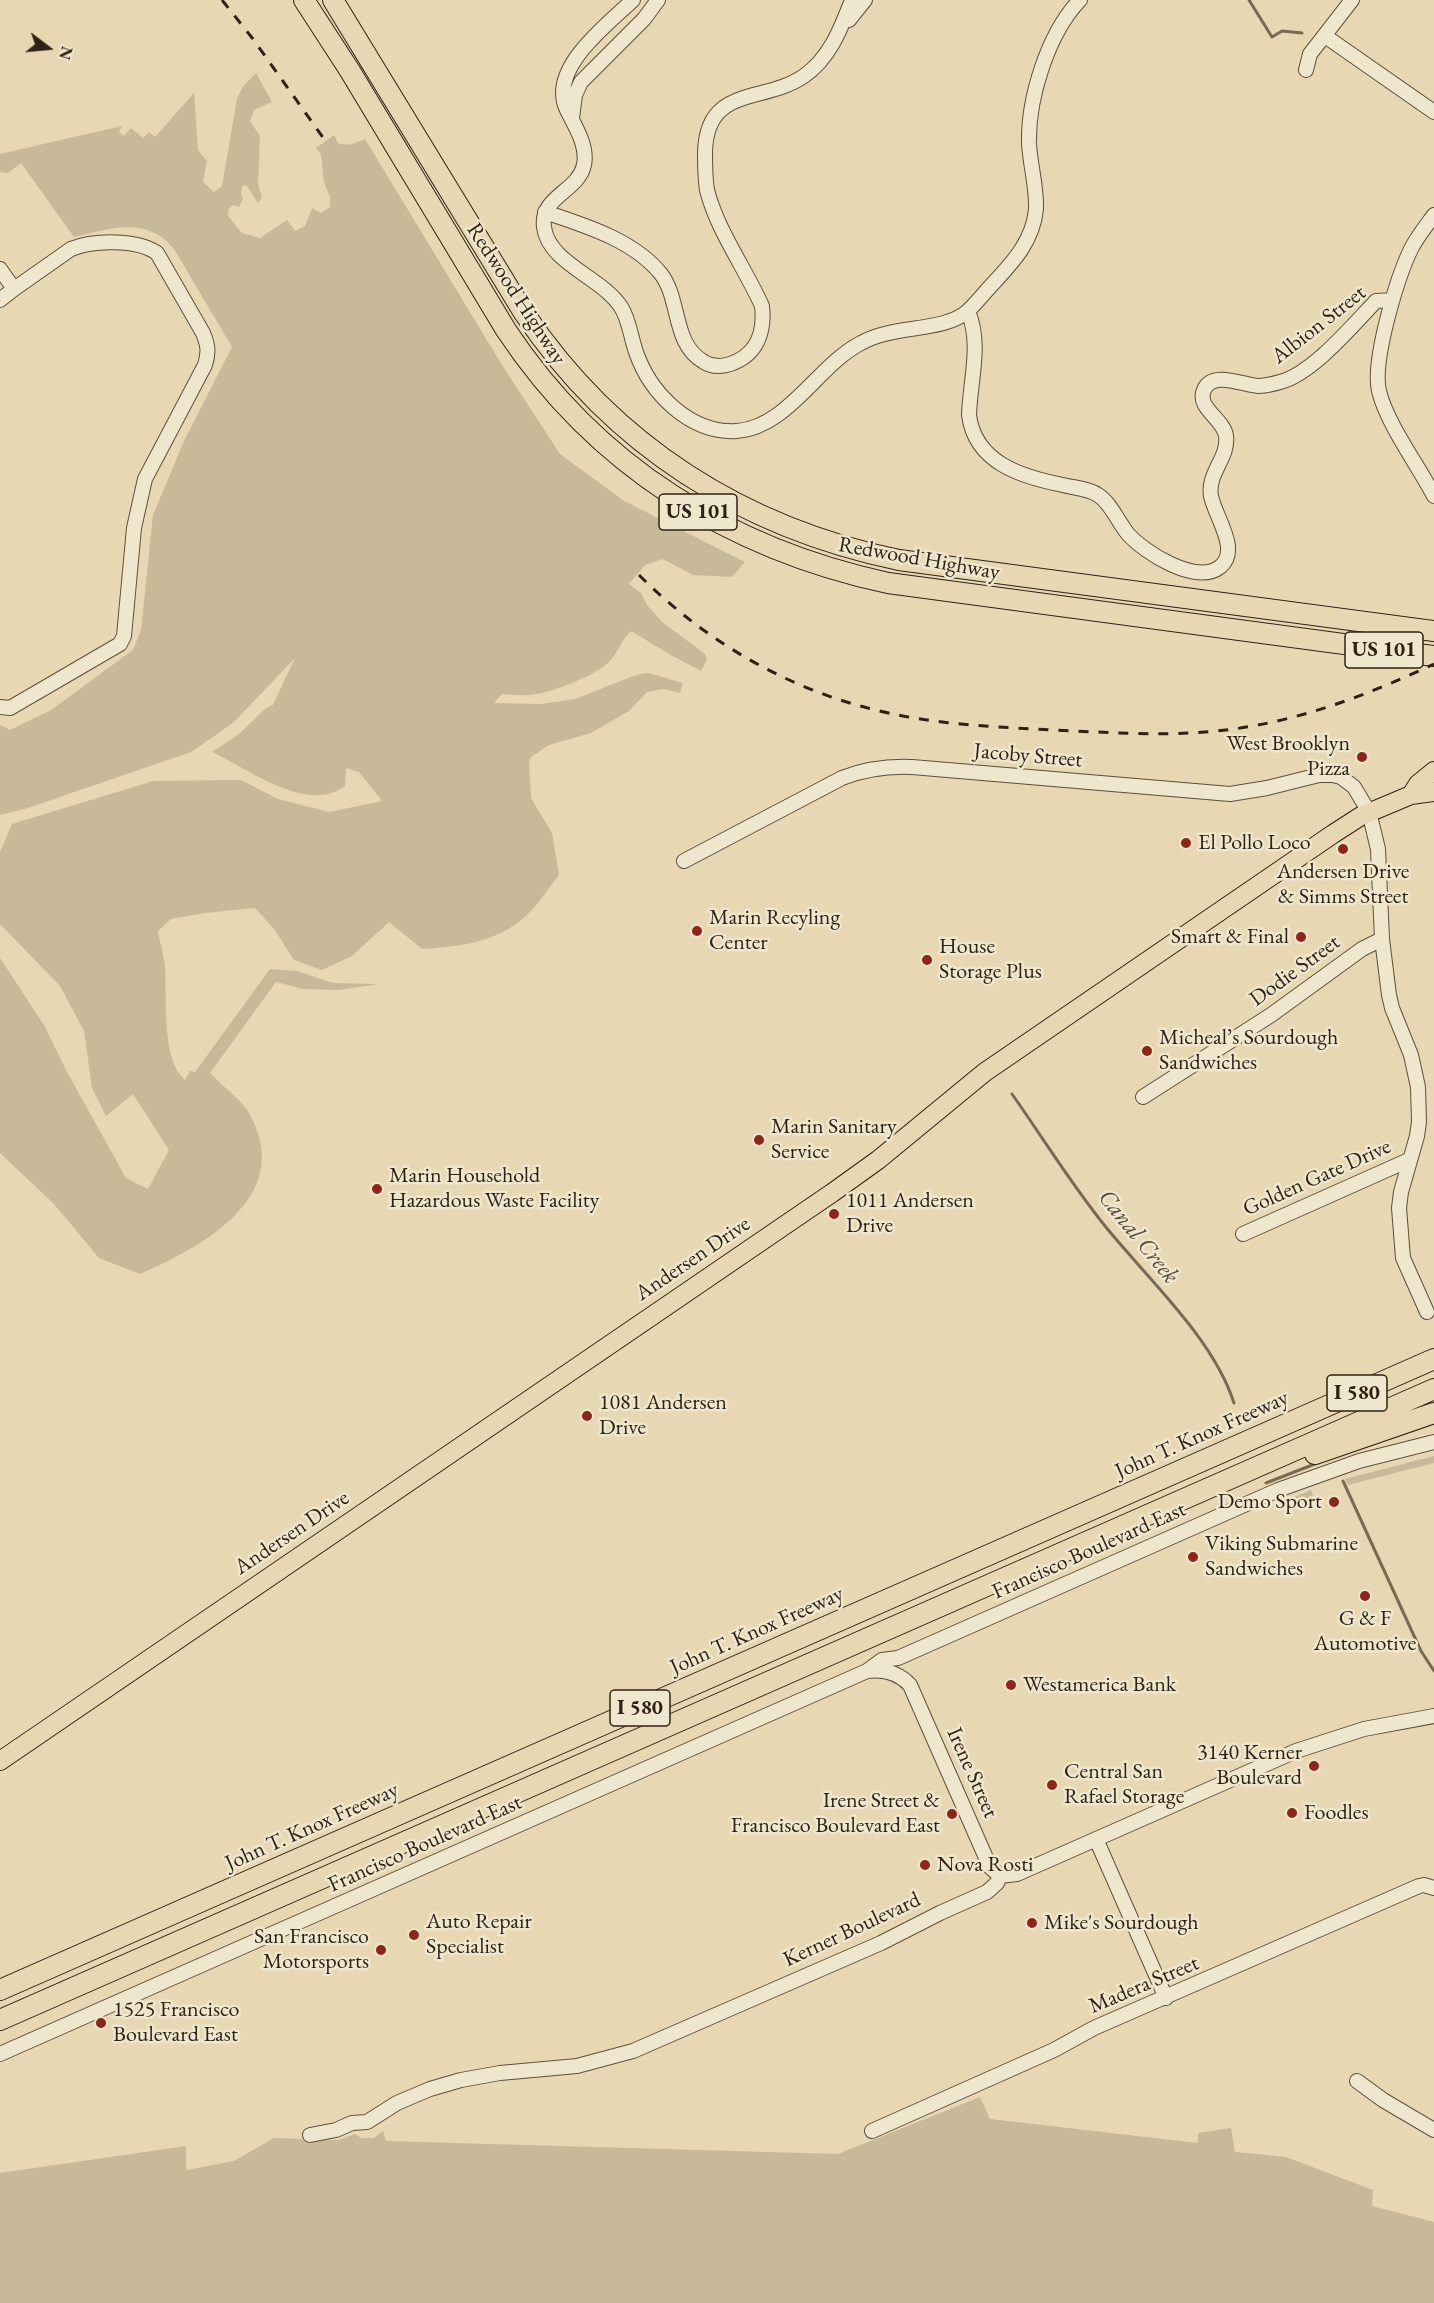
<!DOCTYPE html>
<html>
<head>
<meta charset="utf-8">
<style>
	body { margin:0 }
	#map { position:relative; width:1434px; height:2303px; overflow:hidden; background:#e7d8b3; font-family:"EB Garamond",serif }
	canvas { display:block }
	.north { position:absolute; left:18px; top:18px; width:60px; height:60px; -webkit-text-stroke:4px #efe6ce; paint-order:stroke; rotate:106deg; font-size:16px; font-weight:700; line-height:24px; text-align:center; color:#2f2114 }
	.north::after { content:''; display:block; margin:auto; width:21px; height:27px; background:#2f2114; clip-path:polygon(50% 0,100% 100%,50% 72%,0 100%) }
</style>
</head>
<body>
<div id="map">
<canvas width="1434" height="2303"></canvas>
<div class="north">N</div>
</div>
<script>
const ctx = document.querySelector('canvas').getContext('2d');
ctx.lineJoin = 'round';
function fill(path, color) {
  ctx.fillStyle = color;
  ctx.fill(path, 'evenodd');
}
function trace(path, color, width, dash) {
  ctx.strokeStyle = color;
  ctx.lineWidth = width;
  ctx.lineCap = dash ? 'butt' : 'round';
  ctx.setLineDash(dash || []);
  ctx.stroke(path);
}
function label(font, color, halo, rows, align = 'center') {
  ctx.font = font + ' "EB Garamond",serif';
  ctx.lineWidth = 5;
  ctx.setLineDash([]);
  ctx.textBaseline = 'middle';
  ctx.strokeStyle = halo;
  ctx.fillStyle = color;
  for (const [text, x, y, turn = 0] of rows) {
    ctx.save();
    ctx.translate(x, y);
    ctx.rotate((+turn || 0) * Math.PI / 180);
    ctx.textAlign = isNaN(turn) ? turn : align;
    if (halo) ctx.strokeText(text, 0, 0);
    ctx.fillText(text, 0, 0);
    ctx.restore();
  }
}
fill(new Path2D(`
	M 256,73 L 272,102 L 254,110 L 250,121 L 260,136 L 258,184 L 262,198 L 258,203 L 247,186 L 243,185 L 241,194 L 243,199 L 239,207 L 232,205 L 228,210 L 228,216 L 242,233 L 260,238 L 287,220 L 295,231 L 305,226 L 312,208 L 321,213 L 330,207 L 330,197 L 324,182 L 321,155 L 316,148 L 334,135 L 338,143 C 348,147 355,143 365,139 L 502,365 L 560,454 L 624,501 L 745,562 L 732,577 L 693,575 L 663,559 L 645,565 L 629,584 L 641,593 L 647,605 L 662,622 L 705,654 L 707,659 L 701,671 L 669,654 L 631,631 C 621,640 619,651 610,661 C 597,675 549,694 530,695 C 521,696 511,694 502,694 L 494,703 L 541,704 L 575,699 L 636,675 L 648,673 L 683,683 L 680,693 L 663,689 L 647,692 L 629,711 L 591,733 L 549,745 L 531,757 L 529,763 L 531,798 L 552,833 L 559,875 C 549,887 541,901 530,912 C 501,942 462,946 422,949 L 389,922 L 352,956 L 322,970 L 294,960 L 274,929 L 255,908 L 205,913 L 171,919 L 158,931 C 160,943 164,955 165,968 C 167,997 161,1060 185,1080 L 190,1071 L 195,1072 L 270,969 L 297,971 L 333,983 L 379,984 L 339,990 L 303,989 L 276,982 L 210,1073 C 222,1086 240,1098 249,1113 C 296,1196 204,1246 140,1274 L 99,1258 L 54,1204 L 0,1153 L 0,958 L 44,1025 L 67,1072 L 126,1178 L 148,1189 L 169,1150 L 133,1094 L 106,1116 L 92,1088 L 84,1031 L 60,986 L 0,924 L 0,852 L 12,824 L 153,781 L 241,780 L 278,799 L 329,812 L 382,801 L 359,772 L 346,768 L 345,786 C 306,815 248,768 212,752 L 238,735 L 266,708 L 273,705 L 295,658 L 233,723 L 191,752 L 25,809 L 0,815 L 0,725 L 10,730 L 51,710 L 133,650 L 141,630 L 153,515 L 184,441 L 232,347 L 174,249 C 146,215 110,229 74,237 L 21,163 L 8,173 L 0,172 L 0,154 L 122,126 L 119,132 L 124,136 L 131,128 L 143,138 L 149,132 L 155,137 L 194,93 L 198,150 L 207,161 L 203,182 L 214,192 L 222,186 L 237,99 L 242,88 Z
	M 1434,1456 L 1434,1463 L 1348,1485 L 1345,1479 Z
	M 1311,1490 L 1315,1500 L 1313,1502 L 1310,1498 L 1304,1501 L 1306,1505 L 1293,1510 L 1290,1499 Z
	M 980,2097 L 990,2119 L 1198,2143 L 1198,2133 L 1231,2128 L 1235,2152 L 1286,2157 L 1373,2190 L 1372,2206 L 1434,2222 L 1434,2303 L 0,2303 L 0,2173 L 186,2146 L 186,2170 L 234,2161 L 274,2138 L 339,2140 L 355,2134 L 361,2138 L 374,2138 L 383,2131 L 386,2141 L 838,2154 Z`), '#c8b998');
trace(new Path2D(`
	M 1249,0 L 1272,37 L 1282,31 L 1302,33
	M 1012,1094 C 1043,1138 1071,1184 1105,1226 C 1147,1278 1214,1339 1234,1403
	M 1343,1481 L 1421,1651 L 1434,1671
	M 1266,1483 L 1320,1462`), '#786a53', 3);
const minor = new Path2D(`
	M 633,0 C 608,24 547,69 567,110 C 575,126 588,146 584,165 C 578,192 540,196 544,227 C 548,263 603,278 621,307 C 629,319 631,338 636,352 C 650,393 690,434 737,431 C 788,427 818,365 861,343 C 895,324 942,333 968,311 C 975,304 982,296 988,289 C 1010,265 1033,243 1036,209 C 1037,187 1030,165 1029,143 C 1028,98 1048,33 1080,0
	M 849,20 L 865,0
	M 1325,36 L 1434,112
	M 1306,70 L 1310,54 L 1352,0
	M 572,118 L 575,95 L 581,82 L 644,19 L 658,0
	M 545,212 C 584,225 634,240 661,274 C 681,300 672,344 704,362 C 712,367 721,367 730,364 C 757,355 765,332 762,306 C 745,268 717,230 707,190 C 705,178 705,165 705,153 C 706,85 763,104 804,76 C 830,58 841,28 852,0
	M 1434,215 C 1426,226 1417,237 1411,249 C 1397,278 1372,361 1379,391 C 1387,424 1418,465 1434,496
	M 0,269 L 14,289 L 0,300
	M 968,311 C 982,345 970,380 969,415 C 975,463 1022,477 1063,485 C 1074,488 1088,488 1098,495 C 1111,503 1118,522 1128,534 C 1145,553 1196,585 1220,567 C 1241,550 1215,517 1211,496 C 1207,473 1229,458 1226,436 C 1224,419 1196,408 1204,390 C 1212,370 1243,385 1258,386 C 1266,386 1273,384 1280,382 C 1312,374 1353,325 1376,301 L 1392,300
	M 0,707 L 10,708 L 120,644 L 124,636 L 134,528 L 145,479 L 205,365 C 209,352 208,345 203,333 L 157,253 C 137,239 93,240 71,249 L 14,289
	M 684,861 L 842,778 C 865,769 888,766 912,767 L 1230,794 L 1267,788 L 1319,775 L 1332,775 L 1341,777 L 1354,787 L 1369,812 L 1378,849 L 1382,939 L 1389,995 L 1392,1008 L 1411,1055 L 1418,1087 L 1419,1122 L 1417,1136 L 1401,1192 L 1399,1208 L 1403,1258 L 1427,1312
	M 1143,1097 L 1271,1015 L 1362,949 L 1382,939
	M 1243,1234 L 1409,1160
	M 867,1671 L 882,1660 L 898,1658 L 1278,1490 L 1359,1461 L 1434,1442
	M 1096,1839 L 1166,1998
	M 1000,1876 L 1017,1874 L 1296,1751 L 1364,1729 L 1434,1716
	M 0,2054 L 867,1671 C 884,1669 899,1673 910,1685 L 990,1867 L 1000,1876
	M 1357,2081 L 1383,2100 L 1434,2130
	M 872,2131 L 1054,2050 L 1094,2028 L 1419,1886 L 1424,1885 L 1434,1888
	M 310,2135 L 336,2130 L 352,2123 L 367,2122 L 397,2103 L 430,2089 L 461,2080 L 500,2073 L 577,2066 L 633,2051 L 881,1943 L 940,1913 L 987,1892 L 997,1883 L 1000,1876`);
const major = new Path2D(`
	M 1411,795 L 1418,784 L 1434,771
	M 0,1761 L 832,1193 L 878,1160 L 985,1072 L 1333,834 L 1361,816 L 1411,795 L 1434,792`);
const highway = new Path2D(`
	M 304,0 L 350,71 L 506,330 C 596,466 730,549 888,583 L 1434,656
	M 333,0 L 524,313 C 613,446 744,528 899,560 L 1434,631
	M 1315,1454 L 1434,1413
	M 0,1990 L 1434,1359
	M 0,2020 L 1434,1389`);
trace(minor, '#5d4f3c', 16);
trace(major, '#2f2114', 20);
trace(highway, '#2f2114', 22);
trace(minor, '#efe6ce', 14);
trace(major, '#e7d8b3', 18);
trace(highway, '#e7d8b3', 20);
trace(new Path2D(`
	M 222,0 L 253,39 L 324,139
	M 639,575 C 709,645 796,694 893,714 C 945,725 999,727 1051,730 C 1103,732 1154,736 1205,732 C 1287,726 1361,698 1434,664`), '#2f2114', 3, [10, 10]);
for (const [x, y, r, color] of [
	[1362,757,6,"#8f2418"],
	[1186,843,6,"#8f2418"],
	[1343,849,6,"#8f2418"],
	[697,931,6,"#8f2418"],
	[1301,937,6,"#8f2418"],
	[927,960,6,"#8f2418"],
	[1147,1051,6,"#8f2418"],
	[759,1140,6,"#8f2418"],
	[377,1189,6,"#8f2418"],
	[834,1214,6,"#8f2418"],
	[587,1416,6,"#8f2418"],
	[1334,1502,6,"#8f2418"],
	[1193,1557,6,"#8f2418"],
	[1365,1596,6,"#8f2418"],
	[1011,1685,6,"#8f2418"],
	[1314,1766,6,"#8f2418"],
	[1052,1785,6,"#8f2418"],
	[1292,1813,6,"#8f2418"],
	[952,1814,6,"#8f2418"],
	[925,1865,6,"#8f2418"],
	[1032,1923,6,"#8f2418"],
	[414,1935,6,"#8f2418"],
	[381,1950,6,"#8f2418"],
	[101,2023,6,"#8f2418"]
]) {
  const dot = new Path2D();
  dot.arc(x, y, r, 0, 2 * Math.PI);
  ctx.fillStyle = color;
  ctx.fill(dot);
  trace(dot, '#efe6ce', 2);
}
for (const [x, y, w] of [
	[698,512,78],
	[1384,650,78],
	[1357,1393,60],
	[640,1708,60]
]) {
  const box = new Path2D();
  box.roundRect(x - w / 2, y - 18, w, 36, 4.5);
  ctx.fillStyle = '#efe6ce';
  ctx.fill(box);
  trace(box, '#2f2114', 1.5);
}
label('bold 21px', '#2f2114', null, [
	["US 101",698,512],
	["US 101",1384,650],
	["I 580",1357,1393],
	["I 580",640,1708]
]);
label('22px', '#2f2114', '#efe6ce', [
	["Redwood Highway",516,294,57],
	["Albion Street",1319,325,-38],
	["Redwood Highway",919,559,10],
	["Jacoby Street",1028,756,5],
	["Dodie Street",1295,971,-36],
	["Golden Gate Drive",1317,1178,-24],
	["Andersen Drive",693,1259,-34],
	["John T. Knox Freeway",1202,1435,-24],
	["Andersen Drive",292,1533,-34],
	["Francisco Boulevard East",1089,1551,-24],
	["John T. Knox Freeway",757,1631,-24],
	["Irene Street",972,1773,66],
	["John T. Knox Freeway",312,1827,-24],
	["Francisco Boulevard East",425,1844,-24],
	["Kerner Boulevard",852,1930,-25],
	["Madera Street",1144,1985,-23]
]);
label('22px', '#2f2114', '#efe6ce', [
	["West Brooklyn",1350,744,"right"],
	["Pizza",1350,769,"right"],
	["El Pollo Loco",1198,843],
	["Andersen Drive",1343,872,"center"],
	["& Simms Street",1343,897,"center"],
	["Marin Recyling",709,918],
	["Center",709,943],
	["Smart & Final",1289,937,"right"],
	["House",939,947],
	["Storage Plus",939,972],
	["Micheal’s Sourdough",1159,1038],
	["Sandwiches",1159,1063],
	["Marin Sanitary",771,1127],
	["Service",771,1152],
	["Marin Household",389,1176],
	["Hazardous Waste Facility",389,1201],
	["1011 Andersen",846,1201],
	["Drive",846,1226],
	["1081 Andersen",599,1403],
	["Drive",599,1428],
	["Demo Sport",1322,1502,"right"],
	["Viking Submarine",1205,1544],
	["Sandwiches",1205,1569],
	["G & F",1365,1619,"center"],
	["Automotive",1365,1644,"center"],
	["Westamerica Bank",1023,1685],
	["3140 Kerner",1302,1753,"right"],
	["Boulevard",1302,1778,"right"],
	["Central San",1064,1772],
	["Rafael Storage",1064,1797],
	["Irene Street &",940,1801,"right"],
	["Francisco Boulevard East",940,1826,"right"],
	["Foodles",1304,1813],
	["Nova Rosti",937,1865],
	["Auto Repair",426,1922],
	["Specialist",426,1947],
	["Mike's Sourdough",1044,1923],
	["San Francisco",369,1937,"right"],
	["Motorsports",369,1962,"right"],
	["1525 Francisco",113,2010],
	["Boulevard East",113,2035]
], 'left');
label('italic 24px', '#594b39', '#efe6ce', [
	["Canal Creek",1138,1237,51]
]);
</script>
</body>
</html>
